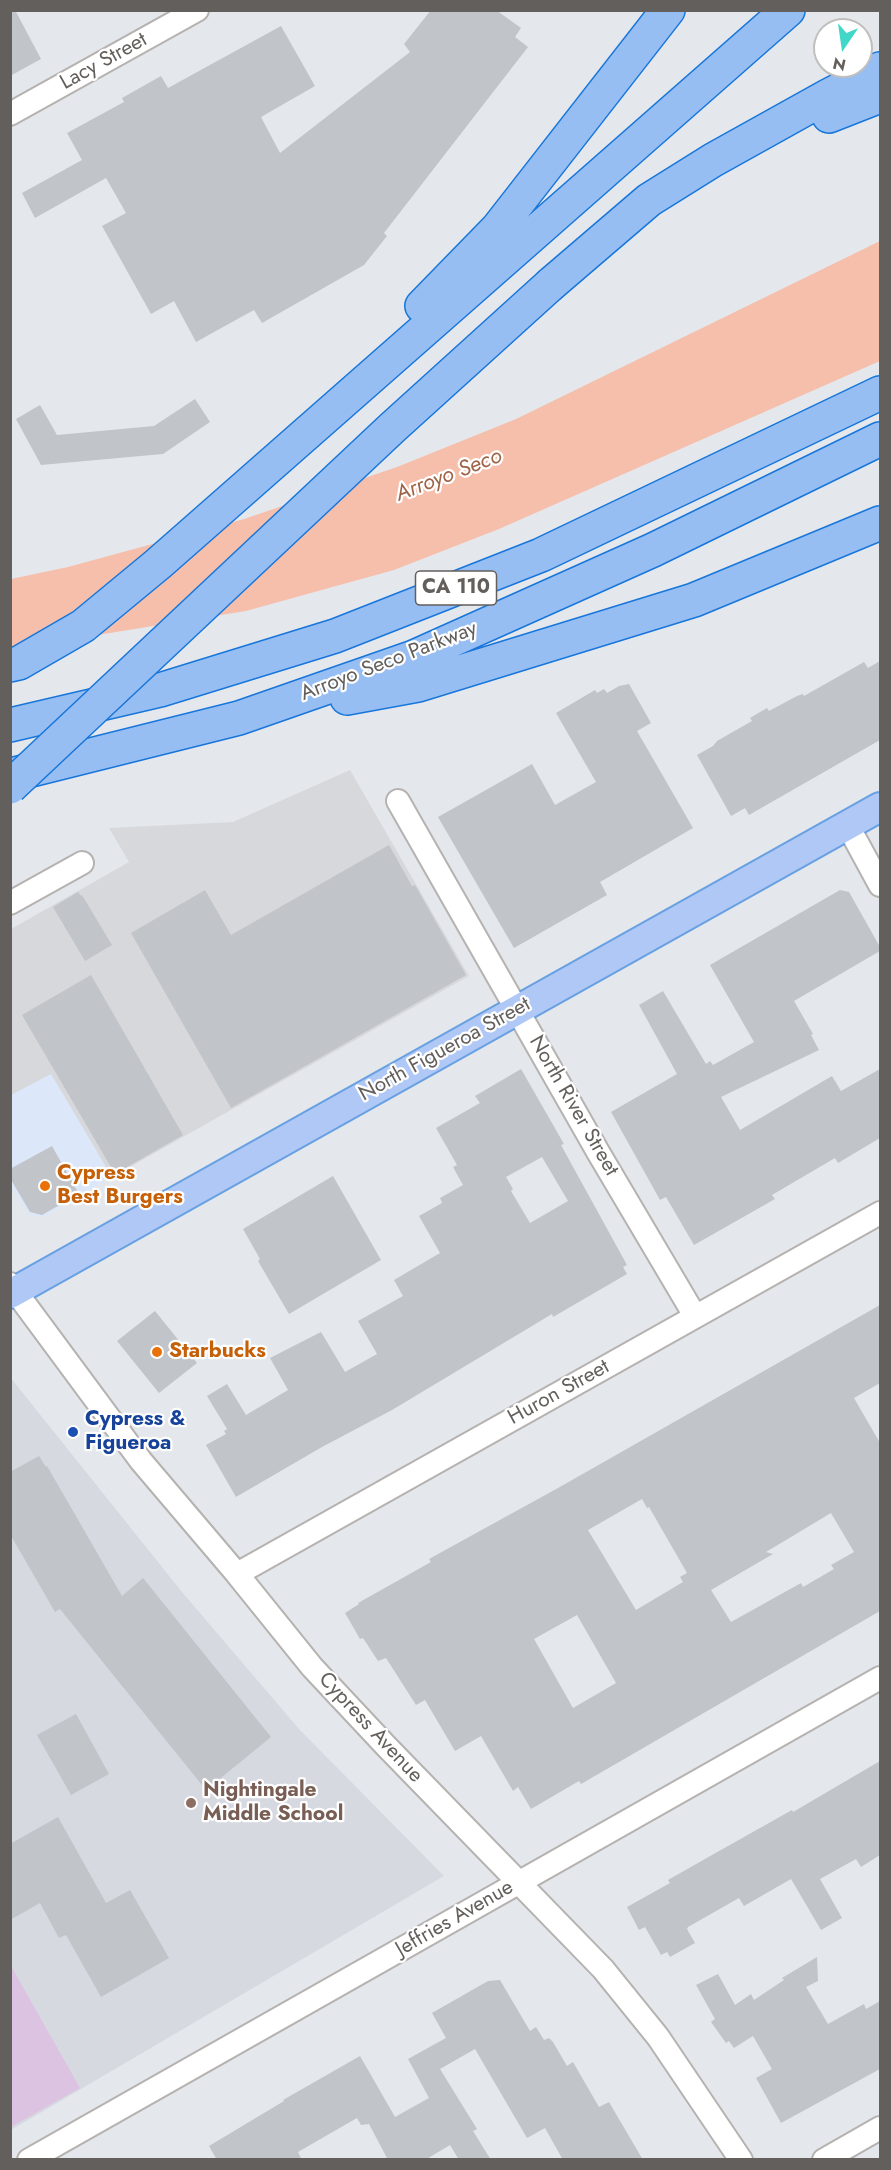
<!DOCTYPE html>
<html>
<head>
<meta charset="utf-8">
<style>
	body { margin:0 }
	#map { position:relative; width:891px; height:2170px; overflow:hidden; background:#e4e8ed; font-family:Jost,sans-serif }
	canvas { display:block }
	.frame { position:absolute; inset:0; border:12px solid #635f5c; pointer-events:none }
	.north { position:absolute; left:813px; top:18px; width:60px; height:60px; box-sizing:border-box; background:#fff; border:2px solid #c1bfbe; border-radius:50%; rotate:193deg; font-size:16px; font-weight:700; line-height:24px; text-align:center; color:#635f5c }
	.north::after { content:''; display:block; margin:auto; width:21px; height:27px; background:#41d7c8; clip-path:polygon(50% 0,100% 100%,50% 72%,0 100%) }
</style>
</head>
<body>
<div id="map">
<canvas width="891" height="2170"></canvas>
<div class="frame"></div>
<div class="north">N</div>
</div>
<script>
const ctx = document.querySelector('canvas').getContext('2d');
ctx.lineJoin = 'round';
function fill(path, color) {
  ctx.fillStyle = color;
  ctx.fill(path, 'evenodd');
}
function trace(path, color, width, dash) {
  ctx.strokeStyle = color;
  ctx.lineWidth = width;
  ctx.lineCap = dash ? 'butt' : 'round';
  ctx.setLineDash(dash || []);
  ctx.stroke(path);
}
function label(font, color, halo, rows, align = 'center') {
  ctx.font = font + ' Jost,sans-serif';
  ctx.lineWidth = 4.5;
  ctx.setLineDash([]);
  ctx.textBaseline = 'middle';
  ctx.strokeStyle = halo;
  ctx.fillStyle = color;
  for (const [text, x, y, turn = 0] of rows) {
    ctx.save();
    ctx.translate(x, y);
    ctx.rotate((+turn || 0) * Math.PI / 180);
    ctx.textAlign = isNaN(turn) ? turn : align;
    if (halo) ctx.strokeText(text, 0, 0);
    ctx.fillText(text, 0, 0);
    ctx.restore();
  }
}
fill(new Path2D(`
	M 51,1073 L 112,1177 L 44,1217 L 29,1214 L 11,1186 L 10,1095 Z`), '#dce8fa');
fill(new Path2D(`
	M 350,770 L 469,976 L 112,1177 L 51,1074 L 11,1095 L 11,929 L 129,862 L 109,828 L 233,822 Z`), '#d7d8dc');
fill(new Path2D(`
	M 10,1377 L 182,1592 L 299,1729 L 444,1876 L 11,2130 Z`), '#d6d9e0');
fill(new Path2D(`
	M 11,1966 L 80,2088 L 11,2127 L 10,2127 Z`), '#ddc3e2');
fill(new Path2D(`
	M 880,241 L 880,361 L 499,529 L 394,570 L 246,611 L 11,649 L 11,579 L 68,567 L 244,519 L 397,467 L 516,419 Z`), '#f6bfac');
fill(new Path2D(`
	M 10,10 L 15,10 L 41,59 L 10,76 Z
	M 431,10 L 496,10 L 521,28 L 515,37 L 528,47 L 384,233 L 387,236 L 364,265 L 262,323 L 254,310 L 196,342 L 174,301 L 151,314 L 102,226 L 126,213 L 106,178 L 35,218 L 22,193 L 82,160 L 67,133 L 124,102 L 122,98 L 161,76 L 168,88 L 281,26 L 315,86 L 261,117 L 280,153 L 410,52 L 404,44 Z
	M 195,399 L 210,422 L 163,454 L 41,465 L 16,419 L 40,405 L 57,435 L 154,426 Z
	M 880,661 L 880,740 L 749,815 L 745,808 L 731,816 L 697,755 L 713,746 L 717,741 L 752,721 L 750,718 L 767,708 L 769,711 L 797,696 L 803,694 L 804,696 L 864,662 L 868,668 Z
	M 629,684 L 651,723 L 637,731 L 693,828 L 600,882 L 607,895 L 514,948 L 438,817 L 532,764 L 555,805 L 596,782 L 556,713 L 595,690 L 597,693 L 604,689 L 607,693 L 619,686 Z
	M 389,845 L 412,886 L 415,885 L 466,975 L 231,1108 L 131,933 L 205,890 L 231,935 Z
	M 840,890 L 849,892 L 880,947 L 880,951 L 794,1001 L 813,1034 L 811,1035 L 819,1050 L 721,1097 L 740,1130 L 832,1076 L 841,1091 L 880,1069 L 880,1138 L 838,1163 L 835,1158 L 772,1195 L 775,1199 L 694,1245 L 666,1197 L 660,1200 L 611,1112 L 677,1074 L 639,1005 L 663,991 L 706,1064 L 710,1061 L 713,1065 L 754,1042 L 710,965 Z
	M 78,892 L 81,896 L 82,895 L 112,945 L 85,961 L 53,907 Z
	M 91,975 L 183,1135 L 115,1174 L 22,1015 Z
	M 521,1069 L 564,1144 L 561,1145 L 627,1265 L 623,1267 L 627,1274 L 553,1317 L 552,1314 L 392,1410 L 322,1447 L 236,1497 L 206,1445 L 226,1434 L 224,1431 L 227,1429 L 207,1396 L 227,1384 L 246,1415 L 288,1390 L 270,1358 L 321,1332 L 345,1372 L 377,1354 L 358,1321 L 403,1296 L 394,1280 L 440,1253 L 419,1216 L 442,1203 L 440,1198 L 463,1185 L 453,1167 L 457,1165 L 436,1128 L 480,1103 L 475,1096 ZM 542,1157 L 568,1201 L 530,1223 L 511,1191 L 513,1189 L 506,1177 Z
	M 52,1146 L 79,1194 L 42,1215 L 30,1212 L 10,1178 L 10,1169 Z
	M 333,1176 L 381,1260 L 289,1314 L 258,1261 L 260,1259 L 243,1229 Z
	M 880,1305 L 880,1383 L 854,1398 L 880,1443 L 880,1611 L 581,1784 L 579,1781 L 531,1809 L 518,1787 L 513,1791 L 481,1736 L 455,1751 L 425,1700 L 416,1705 L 386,1658 L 378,1661 L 363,1638 L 360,1639 L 345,1613 L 359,1604 L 358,1603 L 431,1562 L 429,1559 L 558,1488 ZM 642,1499 L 647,1508 L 649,1507 L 687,1573 L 680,1577 L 683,1582 L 636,1610 L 588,1530 ZM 831,1513 L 854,1552 L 831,1565 L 834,1569 L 803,1587 L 801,1583 L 731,1622 L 711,1590 L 773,1554 L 766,1552 ZM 577,1615 L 616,1683 L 573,1708 L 534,1639 Z
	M 155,1311 L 197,1363 L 159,1393 L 117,1341 Z
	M 39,1456 L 46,1467 L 47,1466 L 122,1596 L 143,1578 L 271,1737 L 206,1790 L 60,1609 L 55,1612 L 10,1534 L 10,1472 Z
	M 76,1714 L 109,1774 L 71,1795 L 37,1735 Z
	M 880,1761 L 880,1855 L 861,1867 L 856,1859 L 820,1879 L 842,1918 L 821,1930 L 791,1879 L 744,1906 L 739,1898 L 688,1927 L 687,1929 L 695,1943 L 670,1957 L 667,1952 L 661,1955 L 645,1927 L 639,1930 L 627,1907 L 670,1883 L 668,1880 L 712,1855 L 792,1810 L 793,1812 Z
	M 58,1817 L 106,1903 L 130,1890 L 169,1958 L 101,1997 L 66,1935 L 59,1938 L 40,1903 L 10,1920 L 10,1844 Z
	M 817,1957 L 818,1981 L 806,1987 L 828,2024 L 864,2004 L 866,2009 L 880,2001 L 880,2069 L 781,2123 L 756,2078 L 772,2069 L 753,2036 L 734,2048 L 729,2041 L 726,2043 L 711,2022 L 715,2019 L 696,1985 L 718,1974 L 735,2005 L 751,1994 L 754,2000 L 784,1980 L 782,1978 Z
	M 500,1980 L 530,2031 L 536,2027 L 544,2040 L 549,2038 L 553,2042 L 567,2066 L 573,2062 L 599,2107 L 609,2102 L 643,2160 L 563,2160 L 545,2128 L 527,2138 L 475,2049 L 440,2069 L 477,2129 L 473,2131 L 491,2160 L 459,2160 L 450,2145 L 425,2160 L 388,2160 L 369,2124 L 361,2125 L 357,2118 L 298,2152 L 302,2160 L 217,2160 L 209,2146 L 284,2101 L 283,2100 L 360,2056 L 395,2117 L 429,2098 L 408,2059 L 446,2038 L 432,2013 L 488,1981 Z`), '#c1c4c9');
const minor = new Path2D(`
	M 10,114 L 197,10
	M 398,801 L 598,1152 L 695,1316
	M 848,826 L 880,885
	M 10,903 L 82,863
	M 10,1284 L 141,1461 L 237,1574 L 312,1667 L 386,1746 L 603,1969 L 658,2037 L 741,2160
	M 237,1574 L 880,1213
	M 29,2160 L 880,1678
	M 824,2160 L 880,2128`);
const major = new Path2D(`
	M 10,1294 L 880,807`);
const highway = new Path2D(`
	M 829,116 L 880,96
	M 551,284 L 649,200 L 713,160 L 828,96 L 880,69
	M 422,306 L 498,228 L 668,10
	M 10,665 L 19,663 L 83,626 L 158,564 L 788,10
	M 347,698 L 418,685 L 694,600 L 880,523
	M 10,725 L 160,690 L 335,636 L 541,555 L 880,393
	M 15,774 L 239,718 L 414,657 L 653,550 L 880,439`);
trace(minor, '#b5b2b0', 26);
trace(major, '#68a0e2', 32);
trace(highway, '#1876da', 36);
trace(minor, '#fff', 22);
trace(major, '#b0c8f6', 28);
trace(highway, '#97bef2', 33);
const highwayBridge = new Path2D(`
	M 10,787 L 392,428 L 551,284`);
trace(highwayBridge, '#1876da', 36, []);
trace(highwayBridge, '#97bef2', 33);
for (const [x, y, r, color] of [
	[45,1186,6,"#e8710a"],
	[157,1352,6,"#e8710a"],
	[73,1432,6,"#1a4fb4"],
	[191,1803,6,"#8d6e63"]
]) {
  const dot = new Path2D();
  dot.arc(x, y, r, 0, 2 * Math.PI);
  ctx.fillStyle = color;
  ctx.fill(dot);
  trace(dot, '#fff', 2);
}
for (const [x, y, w] of [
	[456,588,81]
]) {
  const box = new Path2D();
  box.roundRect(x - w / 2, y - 17, w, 34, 4.5);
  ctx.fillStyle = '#fff';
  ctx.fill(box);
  trace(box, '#635f5c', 1.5);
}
label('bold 20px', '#635f5c', null, [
	["CA 110",456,588]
]);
label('21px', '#635f5c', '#fff', [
	["Lacy Street",104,62,-29],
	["Arroyo Seco Parkway",389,662,-21],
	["North Figueroa Street",445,1050,-29],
	["North River Street",573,1106,60],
	["Huron Street",559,1393,-29],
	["Cypress Avenue",370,1728,47],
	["Jeffries Avenue",455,1919,-30]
]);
label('bold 21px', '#c56008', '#fff', [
	["Cypress",57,1174],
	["Best Burgers",57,1198],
	["Starbucks",169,1352]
], 'left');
label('bold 21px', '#164399', '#fff', [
	["Cypress &",85,1420],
	["Figueroa",85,1444]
], 'left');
label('bold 21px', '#785e54', '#fff', [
	["Nightingale",203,1791],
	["Middle School",203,1815]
], 'left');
label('italic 22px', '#9e6447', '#fff', [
	["Arroyo Seco",449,476,-21]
]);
</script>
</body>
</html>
